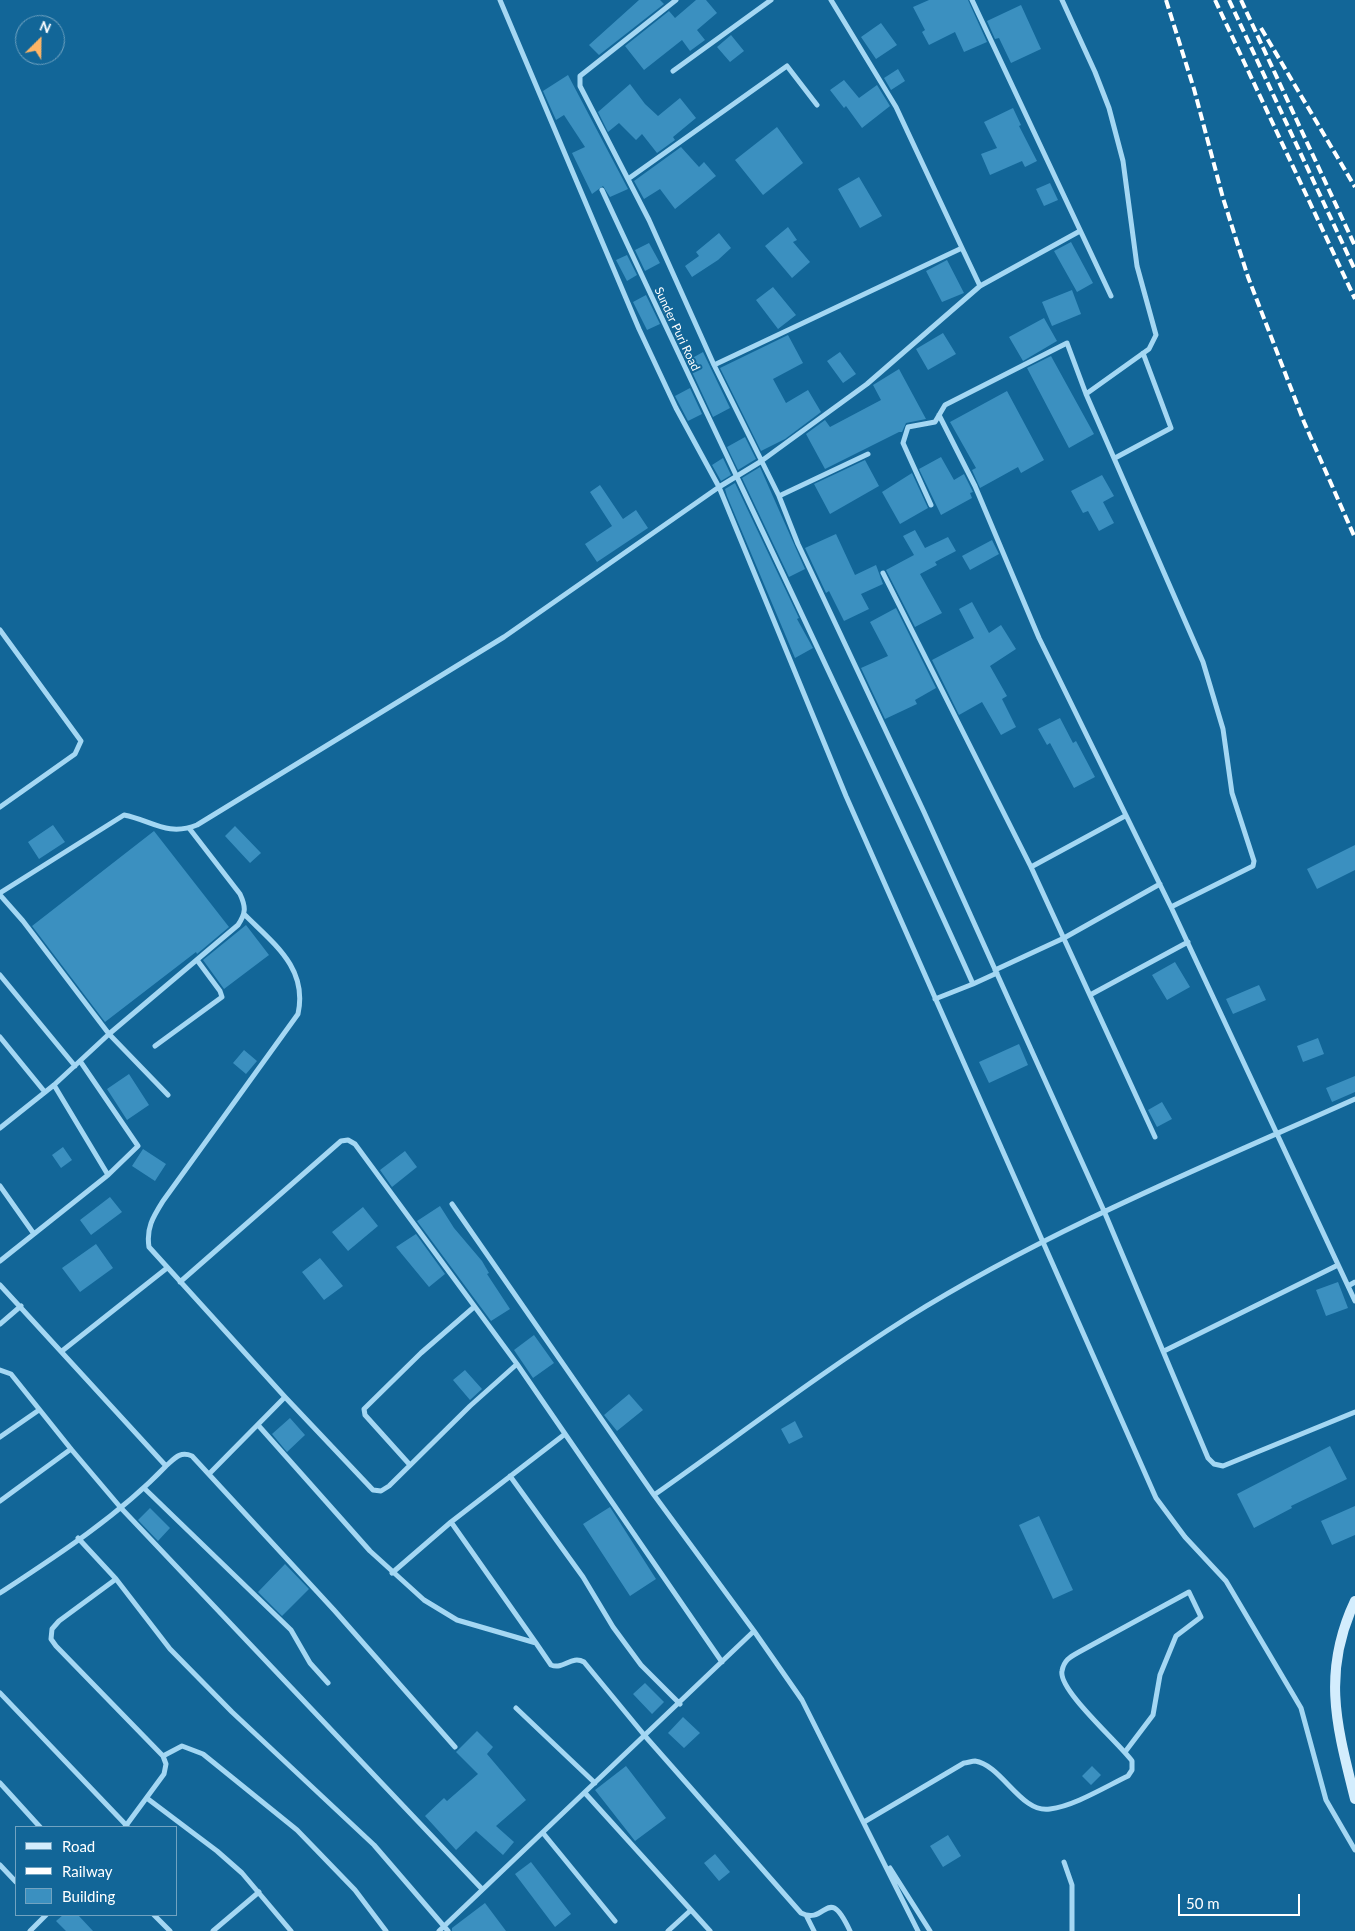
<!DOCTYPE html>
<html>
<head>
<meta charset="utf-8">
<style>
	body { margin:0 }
	#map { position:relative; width:1355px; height:1931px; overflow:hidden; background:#126698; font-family:Lato,sans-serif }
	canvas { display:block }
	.legend { position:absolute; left:15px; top:1826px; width:162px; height:90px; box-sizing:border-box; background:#126698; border:1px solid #71a3c1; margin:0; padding:6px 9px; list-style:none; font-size:15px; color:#fff }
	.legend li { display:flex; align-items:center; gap:10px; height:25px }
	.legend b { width:25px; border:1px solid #71a3c1 }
	.north { position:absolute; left:15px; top:15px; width:50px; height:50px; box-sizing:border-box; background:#126698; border:1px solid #71a3c1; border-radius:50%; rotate:23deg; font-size:14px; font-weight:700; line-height:20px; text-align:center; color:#fff }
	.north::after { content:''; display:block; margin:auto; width:18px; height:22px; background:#ffb566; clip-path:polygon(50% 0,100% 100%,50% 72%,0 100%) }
	.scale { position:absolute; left:1178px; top:1894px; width:122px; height:22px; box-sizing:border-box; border:2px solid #fff; border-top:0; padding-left:6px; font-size:15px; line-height:18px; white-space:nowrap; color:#fff; -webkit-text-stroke:4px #126698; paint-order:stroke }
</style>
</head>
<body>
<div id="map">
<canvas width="1355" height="1931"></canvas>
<ul class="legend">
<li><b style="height:6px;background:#d3edfd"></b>Road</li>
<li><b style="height:6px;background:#fff"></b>Railway</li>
<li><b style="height:14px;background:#3b90c0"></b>Building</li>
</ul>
<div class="north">N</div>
<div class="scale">50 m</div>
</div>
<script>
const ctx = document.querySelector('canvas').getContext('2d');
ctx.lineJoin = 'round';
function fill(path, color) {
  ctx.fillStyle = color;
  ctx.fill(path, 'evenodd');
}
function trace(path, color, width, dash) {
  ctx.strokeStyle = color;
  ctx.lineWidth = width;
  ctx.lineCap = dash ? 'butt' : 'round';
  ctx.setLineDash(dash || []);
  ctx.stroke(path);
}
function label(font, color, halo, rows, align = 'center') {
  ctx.font = font + ' Lato,sans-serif';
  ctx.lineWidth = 4;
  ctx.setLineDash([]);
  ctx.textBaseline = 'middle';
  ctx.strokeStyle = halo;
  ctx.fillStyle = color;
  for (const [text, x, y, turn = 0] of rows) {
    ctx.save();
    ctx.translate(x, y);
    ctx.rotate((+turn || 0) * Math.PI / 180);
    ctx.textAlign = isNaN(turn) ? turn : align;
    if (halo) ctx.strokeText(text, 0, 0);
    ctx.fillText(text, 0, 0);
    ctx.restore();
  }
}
fill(new Path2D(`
	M 639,0 L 660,0 L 664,4 L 599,55 L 589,45 Z
	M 696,0 L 706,0 L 717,13 L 697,30 L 705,40 L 690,51 L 682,40 L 644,70 L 625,46 L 669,11 L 675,18 Z
	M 929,0 L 968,0 L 987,42 L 964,52 L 955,32 L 929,45 L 922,32 L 925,30 L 913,7 Z
	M 1021,5 L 1041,49 L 1011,63 L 999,38 L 995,39 L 987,21 Z
	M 881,23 L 897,45 L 876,59 L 861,37 Z
	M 731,35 L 744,51 L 730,62 L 717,47 Z
	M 898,69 L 905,81 L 891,90 L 884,78 Z
	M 568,75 L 628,189 L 610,197 L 603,186 L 592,194 L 572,153 L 585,147 L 564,115 L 556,120 L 543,91 Z
	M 844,80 L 859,98 L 877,85 L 890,106 L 862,128 L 846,106 L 844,108 L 830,90 Z
	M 630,84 L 645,104 L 658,116 L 680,98 L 696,118 L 673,137 L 675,140 L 657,153 L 642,134 L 636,140 L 619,123 L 608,132 L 598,112 Z
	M 1013,108 L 1021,125 L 1019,126 L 1037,161 L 1025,167 L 1022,161 L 990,175 L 981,154 L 997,148 L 984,122 Z
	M 777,127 L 803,163 L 763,195 L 735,160 Z
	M 681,147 L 699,167 L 704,162 L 716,176 L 675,209 L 660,189 L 644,199 L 634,181 Z
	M 859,177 L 882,216 L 860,228 L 838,189 Z
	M 1050,183 L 1058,200 L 1044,206 L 1036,189 Z
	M 788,227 L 797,240 L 793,242 L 810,262 L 792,278 L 765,246 Z
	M 719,233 L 731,248 L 718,260 L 692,277 L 685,266 L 699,256 L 696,252 Z
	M 1071,242 L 1093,283 L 1077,292 L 1054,251 Z
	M 649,243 L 660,263 L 645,271 L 635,250 Z
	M 627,255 L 637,275 L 627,281 L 616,260 Z
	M 947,260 L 964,293 L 942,302 L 926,271 Z
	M 773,287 L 796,315 L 778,329 L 756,300 Z
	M 1072,290 L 1081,314 L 1052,326 L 1042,302 Z
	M 646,295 L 660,324 L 647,330 L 633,302 Z
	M 1044,318 L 1057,341 L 1023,361 L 1009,337 Z
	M 943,333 L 956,354 L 928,370 L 916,349 Z
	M 788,335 L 803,363 L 773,379 L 786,403 L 808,390 L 821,412 L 785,439 L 761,451 L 720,368 Z
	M 703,352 L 730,408 L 713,417 L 687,361 Z
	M 840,352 L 856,374 L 843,383 L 827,361 Z
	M 1051,356 L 1094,434 L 1069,448 L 1027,368 Z
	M 899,369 L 926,419 L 906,423 L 902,432 L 899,432 L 825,469 L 806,434 L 825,420 L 830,427 L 881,400 L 873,385 Z
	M 690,388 L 702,414 L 688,421 L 675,396 Z
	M 1007,391 L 1044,460 L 1021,473 L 1018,467 L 980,488 L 972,470 L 976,468 L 950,422 Z
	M 745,437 L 756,459 L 738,470 L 727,447 Z
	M 941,457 L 954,480 L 964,474 L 973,492 L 970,493 L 972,498 L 941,515 L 919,469 Z
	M 723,458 L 731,475 L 721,481 L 712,465 Z
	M 865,460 L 879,486 L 830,514 L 814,484 Z
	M 760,467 L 805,569 L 789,577 L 742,478 Z
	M 912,473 L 928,508 L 900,524 L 882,492 Z
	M 1102,475 L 1114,496 L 1103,502 L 1114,523 L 1099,531 L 1088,511 L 1083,513 L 1071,491 Z
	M 735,483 L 799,618 L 797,619 L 813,648 L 795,658 L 727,496 L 725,489 Z
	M 600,485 L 623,519 L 636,510 L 648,528 L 597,562 L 585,544 L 612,526 L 590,492 Z
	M 915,530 L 925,548 L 948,537 L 956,551 L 935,562 L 937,565 L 920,574 L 942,613 L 915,627 L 886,570 L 914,555 L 903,536 Z
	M 836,534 L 855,575 L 876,565 L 883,584 L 861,594 L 869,609 L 844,621 L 829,591 L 826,593 L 805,548 Z
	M 992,540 L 999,554 L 970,570 L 962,556 Z
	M 972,602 L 989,633 L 1001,625 L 1016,649 L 990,666 L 1007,696 L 1002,699 L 1016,727 L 1001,735 L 982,702 L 959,715 L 932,660 L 974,638 L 959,609 Z
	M 896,608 L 936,688 L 915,700 L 917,704 L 885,719 L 861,668 L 888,656 L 870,622 Z
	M 1060,718 L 1073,743 L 1076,741 L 1095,777 L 1074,788 L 1050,743 L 1047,745 L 1038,729 Z
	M 53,825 L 65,842 L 39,859 L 28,842 Z
	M 235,826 L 261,853 L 250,863 L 225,836 Z
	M 154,831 L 229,927 L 197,954 L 196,952 L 105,1022 L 32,926 Z
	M 1355,845 L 1355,870 L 1317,889 L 1307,869 Z
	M 246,925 L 269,955 L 224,989 L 203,960 Z
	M 1175,962 L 1190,987 L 1167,1000 L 1152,975 Z
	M 1259,985 L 1266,1000 L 1233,1014 L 1226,999 Z
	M 1318,1038 L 1324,1054 L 1303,1062 L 1297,1046 Z
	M 1019,1044 L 1028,1065 L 989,1083 L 979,1062 Z
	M 244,1050 L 257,1061 L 246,1074 L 233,1063 Z
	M 129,1074 L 149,1105 L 127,1120 L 107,1089 Z
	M 1355,1076 L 1355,1092 L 1332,1102 L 1326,1088 Z
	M 1162,1102 L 1172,1119 L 1157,1127 L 1148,1110 Z
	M 63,1147 L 72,1160 L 61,1168 L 52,1155 Z
	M 143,1149 L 166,1164 L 155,1181 L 132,1166 Z
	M 405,1151 L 417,1167 L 392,1187 L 380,1170 Z
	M 110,1197 L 122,1212 L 91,1235 L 80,1220 Z
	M 440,1206 L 454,1228 L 482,1261 L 489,1273 L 487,1274 L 510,1309 L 491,1321 L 417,1221 Z
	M 363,1207 L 378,1226 L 348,1251 L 332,1232 Z
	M 416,1234 L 445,1274 L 429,1287 L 396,1247 Z
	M 96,1244 L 113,1268 L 80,1292 L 62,1268 Z
	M 320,1258 L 343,1286 L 324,1300 L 302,1272 Z
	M 1338,1282 L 1348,1308 L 1326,1316 L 1316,1290 Z
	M 534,1335 L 554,1363 L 533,1378 L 514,1350 Z
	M 465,1370 L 482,1389 L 470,1400 L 453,1380 Z
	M 629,1394 L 643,1410 L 617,1431 L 604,1415 Z
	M 290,1418 L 305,1435 L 287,1452 L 272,1434 Z
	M 795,1421 L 803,1437 L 789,1444 L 781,1429 Z
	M 1330,1446 L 1347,1479 L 1291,1506 L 1292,1508 L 1254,1528 L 1237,1494 Z
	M 1355,1506 L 1355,1535 L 1332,1545 L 1321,1521 Z
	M 610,1507 L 656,1579 L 630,1596 L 583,1524 Z
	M 150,1508 L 170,1528 L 158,1541 L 138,1520 Z
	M 1039,1516 L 1073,1590 L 1053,1599 L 1019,1525 Z
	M 285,1564 L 309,1589 L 282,1616 L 258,1592 Z
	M 645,1683 L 664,1702 L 652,1714 L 633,1694 Z
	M 683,1717 L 700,1733 L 684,1748 L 668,1733 Z
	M 477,1731 L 493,1747 L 487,1754 L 526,1800 L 496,1826 L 514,1842 L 503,1855 L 476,1831 L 456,1850 L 425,1816 L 444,1798 L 447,1801 L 478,1774 L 456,1752 Z
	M 626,1766 L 666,1818 L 635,1841 L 595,1790 Z
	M 1092,1766 L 1101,1775 L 1091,1785 L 1082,1776 Z
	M 948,1835 L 961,1856 L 943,1867 L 930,1846 Z
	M 715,1854 L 730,1872 L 719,1881 L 704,1863 Z
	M 531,1862 L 571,1914 L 555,1927 L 515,1874 Z
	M 485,1903 L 506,1931 L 452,1931 L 452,1928 Z
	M 63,1915 L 78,1915 L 93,1931 L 66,1931 L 56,1921 Z`), '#3b90c0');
trace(new Path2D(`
	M 500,0 L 639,329 L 676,408 L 719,487 L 846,796 L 1156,1498 L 1185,1537 L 1226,1581 L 1301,1708 L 1326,1800 L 1355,1850
	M 676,0 L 580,76 L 580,86 L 649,220 L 714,365 L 779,496 L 798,544 L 924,812 L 1104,1211 L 1208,1458 L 1214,1464 L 1223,1466 L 1355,1412
	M 831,0 L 896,107 L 962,248
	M 972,0 L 1111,296
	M 1062,0 L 1095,72 L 1109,108 L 1123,161 L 1137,266 L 1156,335 L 1149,349 L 1086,394
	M 673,71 L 771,0
	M 628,179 L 787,66 L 817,105
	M 602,190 C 725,455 853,717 973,984 L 935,999
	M 714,365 L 962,248 L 980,286
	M 939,415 L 975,486 L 1039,638 L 1171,907 L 1355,1301
	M 1115,458 L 1171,428 L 1143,353
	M 779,496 L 868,454
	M 931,505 L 903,443 L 908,427 L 935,422 L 945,405 L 1067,343 L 1086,394 L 1203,662 L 1223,729 L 1232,793 L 1254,861 L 1253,866 L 1171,907
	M 883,573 L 1031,867 L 1155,1137
	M 0,630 L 81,741 L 75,754 L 0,807
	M 1031,867 L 1125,816
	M 0,893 L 124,815 C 151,820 167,837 197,825 L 504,637 L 719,487 L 760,462 L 867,384 L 980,286 L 1080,231
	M 0,895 L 23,921 L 109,1034 L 238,925 C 246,913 246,907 240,894 L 189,828
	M 245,915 C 274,944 308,968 298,1014 L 163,1201 C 153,1217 146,1228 149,1247 L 285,1397 L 373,1490 L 381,1491 L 389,1486 L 470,1406 L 517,1364
	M 995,970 L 1064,938 L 1160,884
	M 0,975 L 75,1066
	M 973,984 L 997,973
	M 1090,995 L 1188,942
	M 0,1037 L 44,1091
	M 155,1046 L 222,997 L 220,991 L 197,960
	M 54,1085 L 108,1175
	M 0,1128 L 54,1085 L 109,1034 L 168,1095
	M 0,1186 L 34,1234
	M 452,1204 L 654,1495 L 754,1631 L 802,1700 L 918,1931
	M 0,1261 L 108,1175 L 138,1146 L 80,1061
	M 180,1282 L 341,1141 L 348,1140 L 355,1144 L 517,1364 L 722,1662
	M 0,1285 L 166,1466 C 175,1458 180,1451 192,1456 L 334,1610 L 455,1747
	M 1348,1286 L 1355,1282
	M 0,1324 L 21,1306
	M 62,1351 L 167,1268
	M 1164,1351 L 1338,1265
	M 0,1370 L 11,1374 L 71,1449 L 121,1508 L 482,1889
	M 258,1425 L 370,1551 L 424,1600 L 457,1620 L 536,1643 L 551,1665 C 564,1670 571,1655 584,1662 L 645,1736 L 801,1913 C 827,1926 827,1882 850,1931
	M 0,1437 L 39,1410
	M 410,1465 L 365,1415 L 364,1409 L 421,1353 L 474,1307
	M 209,1474 L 285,1397
	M 510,1476 L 583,1577 L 613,1627 L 641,1665 L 680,1704
	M 144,1488 L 291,1630 L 310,1663 L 328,1683
	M 654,1495 C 738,1436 820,1373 907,1318 C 1048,1230 1203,1167 1355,1099
	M 0,1501 L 71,1449
	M 451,1522 L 536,1643
	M 78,1538 L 116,1579 L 170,1649 L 232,1712 L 374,1845 L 448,1931
	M 392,1573 L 451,1522 L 565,1434
	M 116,1579 L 59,1621 L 52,1629 L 51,1639 L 56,1646 L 163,1756 L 166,1764 L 164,1774 L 125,1827
	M 0,1593 C 58,1555 118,1516 166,1466
	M 0,1693 L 127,1826
	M 516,1708 L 595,1783
	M 163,1756 L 182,1746 L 203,1754 L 297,1830 L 355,1890 L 386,1931
	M 0,1783 L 40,1827
	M 585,1793 L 710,1931
	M 148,1799 L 217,1851 L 242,1873 L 291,1931
	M 864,1822 L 964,1763 C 967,1763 972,1761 975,1761 C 1002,1765 1021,1814 1050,1809 C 1074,1806 1105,1787 1128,1776 L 1132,1770 L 1132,1761 C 1119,1743 1058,1690 1062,1671 C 1064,1660 1070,1657 1079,1652 L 1189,1592 L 1201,1617 L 1176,1636 L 1160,1675 L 1153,1715 L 1125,1752
	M 543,1833 L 615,1921
	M 1064,1862 L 1072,1885 L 1072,1931
	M 0,1865 L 16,1882
	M 890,1868 L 930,1931
	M 154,1915 L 170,1931
	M 806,1915 L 814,1931
	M 30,1931 L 46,1915
	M 213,1931 L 259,1892
	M 439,1931 L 754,1631
	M 668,1931 L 691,1910`), '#a4d7f3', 5);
trace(new Path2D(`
	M 1355,1601 C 1321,1673 1337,1727 1355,1799`), '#d3edfd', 10);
trace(new Path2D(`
	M 1166,0 L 1194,89 L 1223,198 L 1248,277 L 1304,422 L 1355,538
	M 1215,0 L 1355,299
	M 1229,0 L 1355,270
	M 1241,0 L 1355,246
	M 1261,28 L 1355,187`), '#fff', 4, [9, 4]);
label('12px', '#fff', '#126698', [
	["Sunder Puri Road",677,329,65]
]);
</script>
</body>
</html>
